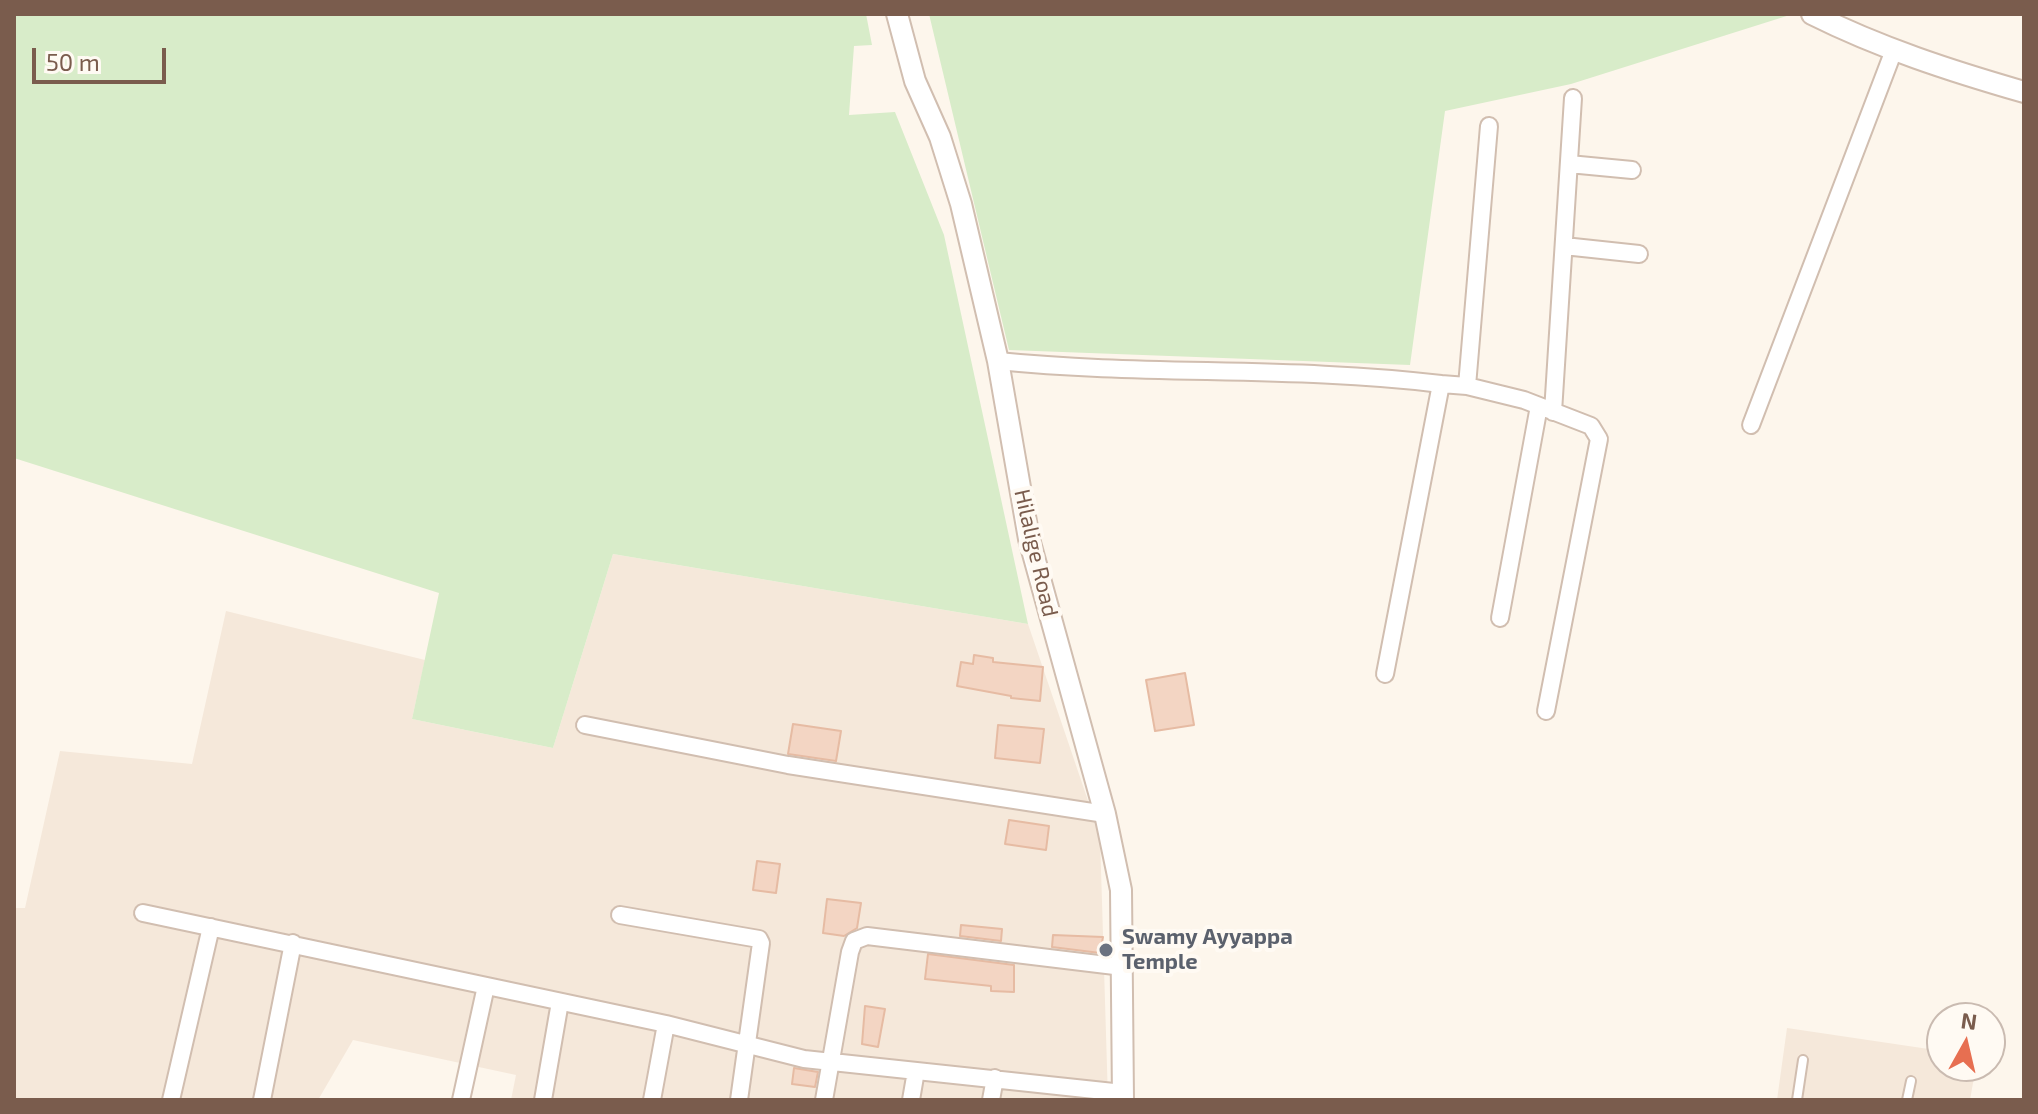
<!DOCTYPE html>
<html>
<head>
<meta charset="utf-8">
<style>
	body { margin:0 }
	#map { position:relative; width:2038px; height:1114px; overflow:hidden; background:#fdf6ec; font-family:"Exo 2",sans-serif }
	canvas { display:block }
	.frame { position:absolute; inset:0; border:16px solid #7a5c4d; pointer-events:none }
	.north { position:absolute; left:1926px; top:1002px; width:80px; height:80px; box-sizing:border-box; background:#fffaf3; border:2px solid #cabbb1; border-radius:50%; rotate:8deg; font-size:22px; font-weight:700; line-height:32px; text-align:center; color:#7a5c4d }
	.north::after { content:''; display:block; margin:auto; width:28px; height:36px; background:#e76f51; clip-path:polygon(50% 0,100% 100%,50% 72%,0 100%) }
	.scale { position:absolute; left:32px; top:48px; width:134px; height:36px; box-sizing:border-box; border:4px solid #7a5c4d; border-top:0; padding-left:10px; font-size:24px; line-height:28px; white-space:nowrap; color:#7a5c4d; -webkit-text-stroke:6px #fffaf3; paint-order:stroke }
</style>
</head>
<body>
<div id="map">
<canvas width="2038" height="1114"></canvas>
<div class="frame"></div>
<div class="north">N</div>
<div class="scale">50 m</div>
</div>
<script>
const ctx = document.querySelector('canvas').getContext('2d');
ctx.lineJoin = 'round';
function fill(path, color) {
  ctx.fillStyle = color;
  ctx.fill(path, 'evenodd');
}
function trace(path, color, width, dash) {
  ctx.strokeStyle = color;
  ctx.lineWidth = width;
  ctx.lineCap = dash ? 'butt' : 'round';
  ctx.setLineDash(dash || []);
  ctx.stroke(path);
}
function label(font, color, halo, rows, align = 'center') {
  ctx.font = font + ' "Exo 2",sans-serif';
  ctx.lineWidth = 8;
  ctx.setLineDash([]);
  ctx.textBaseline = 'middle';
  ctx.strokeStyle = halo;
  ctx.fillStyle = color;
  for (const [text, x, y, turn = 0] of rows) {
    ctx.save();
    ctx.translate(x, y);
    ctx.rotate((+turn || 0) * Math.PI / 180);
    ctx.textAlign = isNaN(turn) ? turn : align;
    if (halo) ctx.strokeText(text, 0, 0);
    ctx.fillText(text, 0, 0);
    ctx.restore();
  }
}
fill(new Path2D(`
	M 613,554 L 1028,624 L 1100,836 L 1108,1100 L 511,1100 L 516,1075 L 353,1040 L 318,1100 L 14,1100 L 14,908 L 25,908 L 60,751 L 192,764 L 226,611 L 425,660 L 412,719 L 553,748 Z
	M 1787,1028 L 1942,1051 L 1942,1066 L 1976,1066 L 1970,1100 L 1777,1100 Z`), '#f5e8da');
fill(new Path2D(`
	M 14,14 L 866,14 L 872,45 L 854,46 L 849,115 L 895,112 L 944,235 L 1028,624 L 613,554 L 553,748 L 412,719 L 439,593 L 14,458 Z
	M 929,14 L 1793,14 L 1571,84 L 1445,111 L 1410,365 L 1009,350 Z`), '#d8ecc9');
const building = new Path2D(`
	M 974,655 L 993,658 L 993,662 L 1043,667 L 1040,701 L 1011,698 L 1011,696 L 957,686 L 961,662 L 973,664 Z
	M 1185,673 L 1194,725 L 1155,731 L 1146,680 Z
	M 793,724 L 841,731 L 836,761 L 788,754 Z
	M 998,725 L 1044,729 L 1040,763 L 995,758 Z
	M 1009,820 L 1049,826 L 1046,850 L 1005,844 Z
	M 757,861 L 780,864 L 776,893 L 753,890 Z
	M 827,899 L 861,903 L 857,928 L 844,936 L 823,933 Z
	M 961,925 L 1002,929 L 1001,941 L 960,936 Z
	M 1053,935 L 1103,937 L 1100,953 L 1052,947 Z
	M 928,954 L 1014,965 L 1014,992 L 991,991 L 991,986 L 925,979 Z
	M 865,1006 L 885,1009 L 878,1047 L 862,1044 Z
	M 794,1068 L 818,1072 L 815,1087 L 792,1084 Z`);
fill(building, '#f3d5c3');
trace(building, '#e6bba3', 2);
const service = new Path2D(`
	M 1797,1100 L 1803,1060
	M 1907,1100 L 1911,1081`);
const minor = new Path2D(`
	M 1569,164 L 1632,170
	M 1564,246 L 1639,254
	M 998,361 C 1145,376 1294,366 1441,384 L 1385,674
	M 1441,384 L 1467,386 L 1524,400 L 1591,426 L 1599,439 L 1546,711
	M 1467,386 L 1489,126
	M 1553,412 L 1573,98
	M 1751,425 L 1894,50
	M 1500,618 L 1539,406
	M 585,725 L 788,765 L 1105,814
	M 143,913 L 666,1024 L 804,1059 L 1123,1093
	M 620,915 L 759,939 L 761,943 L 739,1100
	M 171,1100 L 211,927
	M 262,1100 L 293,943
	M 461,1100 L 486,986
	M 543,1100 L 560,1002
	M 652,1100 L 666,1024
	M 824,1100 L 850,952 L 854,941 L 867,936 L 1123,967
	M 911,1100 L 916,1071
	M 991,1100 L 995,1078`);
const tertiary = new Path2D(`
	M 897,14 L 915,81 L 940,137 L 961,204 L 998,361 L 1029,539 L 1105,814 L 1121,890 L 1123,1100
	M 1812,14 C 1880,48 1951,71 2024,92`);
trace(service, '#d1beb0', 12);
trace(minor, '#d1beb0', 20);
trace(tertiary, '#d1beb0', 24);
trace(service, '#fff', 8);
trace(minor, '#fff', 16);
trace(tertiary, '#fff', 20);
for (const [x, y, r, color] of [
	[1106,950,8,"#6b7280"]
]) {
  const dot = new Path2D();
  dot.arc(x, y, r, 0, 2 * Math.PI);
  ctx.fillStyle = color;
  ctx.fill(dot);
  trace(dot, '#fffaf3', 3);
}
label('22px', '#7a5c4d', '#fffaf3', [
	["Hilalige Road",1036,553,77]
]);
label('bold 22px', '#5b616d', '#fffaf3', [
	["Swamy Ayyappa",1122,937],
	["Temple",1122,962]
], 'left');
</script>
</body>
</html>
